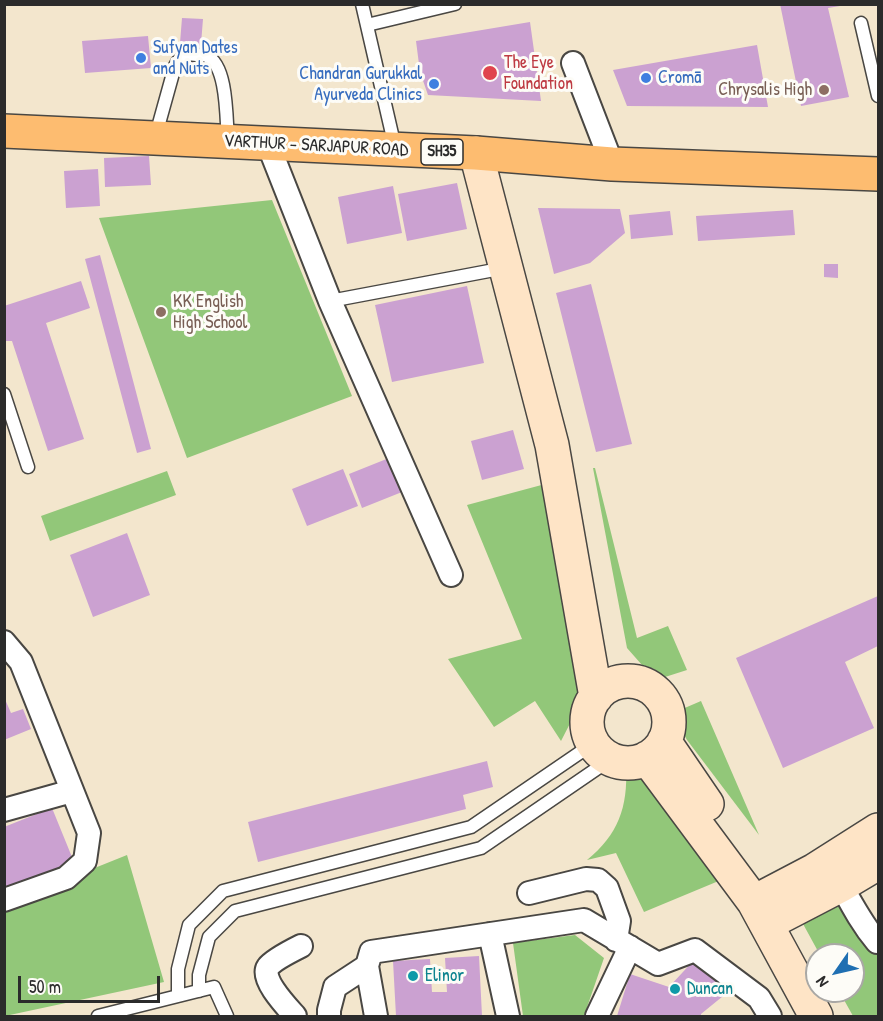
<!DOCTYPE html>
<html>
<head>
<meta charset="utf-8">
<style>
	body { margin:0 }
	#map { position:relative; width:883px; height:1021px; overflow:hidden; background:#f3e6cd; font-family:"Patrick Hand",sans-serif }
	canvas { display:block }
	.frame { position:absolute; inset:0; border:6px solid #2b2b2b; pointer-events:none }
	.north { position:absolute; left:805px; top:943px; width:60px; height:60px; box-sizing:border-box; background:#fdfcf7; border:2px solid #a9a8a5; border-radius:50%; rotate:236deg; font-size:16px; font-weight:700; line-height:24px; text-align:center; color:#2b2b2b }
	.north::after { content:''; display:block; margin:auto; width:21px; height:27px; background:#1f6fb2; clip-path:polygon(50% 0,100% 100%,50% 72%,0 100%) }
	.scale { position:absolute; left:18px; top:976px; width:142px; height:27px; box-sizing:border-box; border:3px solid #2b2b2b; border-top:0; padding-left:8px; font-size:18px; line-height:21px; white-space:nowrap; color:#2b2b2b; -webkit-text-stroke:4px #fdfcf7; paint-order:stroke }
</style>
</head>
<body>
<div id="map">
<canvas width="883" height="1021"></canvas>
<div class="frame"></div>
<div class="north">N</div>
<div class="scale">50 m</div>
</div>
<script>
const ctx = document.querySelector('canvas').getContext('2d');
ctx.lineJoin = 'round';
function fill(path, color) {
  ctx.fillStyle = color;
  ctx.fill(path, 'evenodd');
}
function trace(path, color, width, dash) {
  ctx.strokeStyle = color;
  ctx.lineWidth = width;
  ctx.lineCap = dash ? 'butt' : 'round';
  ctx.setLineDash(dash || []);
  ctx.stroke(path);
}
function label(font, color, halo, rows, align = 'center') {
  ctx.font = font + ' "Patrick Hand",sans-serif';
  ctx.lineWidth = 6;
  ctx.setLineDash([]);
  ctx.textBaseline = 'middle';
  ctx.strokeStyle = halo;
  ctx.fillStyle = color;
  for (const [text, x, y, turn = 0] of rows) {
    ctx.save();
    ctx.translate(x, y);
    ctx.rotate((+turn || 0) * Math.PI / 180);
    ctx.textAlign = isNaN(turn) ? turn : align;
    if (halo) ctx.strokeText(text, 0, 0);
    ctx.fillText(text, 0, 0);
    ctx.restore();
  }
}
fill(new Path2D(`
	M 272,200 L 352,396 L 187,458 L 99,218 Z
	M 593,468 L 595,468 L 637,638 L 668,626 L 687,670 L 665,677 L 654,669 L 642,665 L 627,648 Z
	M 167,471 L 176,495 L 50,541 L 41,516 Z
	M 549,483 L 581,702 L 561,741 L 535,701 L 494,727 L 448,659 L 522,639 L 467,505 Z
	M 701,701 L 759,835 L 687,740 C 681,730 679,722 680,710 Z
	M 626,768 L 639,770 L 721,880 L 644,912 L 616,853 L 587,860 C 618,835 628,807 626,768 Z
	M 127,855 L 164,982 L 5,1016 L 5,904 Z
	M 842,898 L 878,948 L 878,1016 L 853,1016 L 839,991 L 853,991 L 853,955 L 820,955 L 802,922 Z
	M 575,935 L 604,958 L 584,1016 L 523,1016 L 513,943 Z`), '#92c779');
fill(new Path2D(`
	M 780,4 L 840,4 L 840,6 L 828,8 L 849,97 L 801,106 Z
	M 182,18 L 203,19 L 199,69 L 178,68 Z
	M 530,22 L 541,101 L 428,95 L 420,72 L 416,41 Z
	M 148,36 L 151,68 L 85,73 L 82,41 Z
	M 757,45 L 768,107 L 627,106 L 613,70 Z
	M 149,156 L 151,185 L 105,187 L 104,158 Z
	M 98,169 L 100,206 L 66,208 L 64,171 Z
	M 457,183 L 467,229 L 407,241 L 398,194 Z
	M 393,186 L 402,233 L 347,244 L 338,197 Z
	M 538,208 L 620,209 L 625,233 L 590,263 L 554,274 Z
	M 793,210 L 795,235 L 698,241 L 696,216 Z
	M 670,211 L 673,235 L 631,239 L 629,215 Z
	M 100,255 L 151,449 L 137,453 L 85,259 Z
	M 824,264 L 838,264 L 838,278 L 824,277 Z
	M 81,281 L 90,308 L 46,323 L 84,439 L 48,451 L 12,341 L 4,341 L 4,306 Z
	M 591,284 L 632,444 L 596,452 L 556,293 Z
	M 467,286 L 484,363 L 392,382 L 375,305 Z
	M 513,430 L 524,469 L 482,480 L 471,441 Z
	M 394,456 L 407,490 L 362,508 L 349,474 Z
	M 343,469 L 358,506 L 307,526 L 292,489 Z
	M 127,533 L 150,595 L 93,617 L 70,555 Z
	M 878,596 L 878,646 L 845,662 L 874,728 L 783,768 L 736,658 Z
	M 4,697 L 11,713 L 23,709 L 31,729 L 4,740 Z
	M 487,761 L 493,787 L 463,795 L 466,809 L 258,862 L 248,822 Z
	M 52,808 L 74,862 L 4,891 L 4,827 Z
	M 479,956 L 482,1016 L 396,1016 L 393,961 L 430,959 L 432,992 L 447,992 L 445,958 Z
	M 695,959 L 728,992 L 701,1014 L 701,1016 L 617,1016 L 630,974 L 669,987 Z`), '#cba1d1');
const lane = new Path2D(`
	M 362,4 L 395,147
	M 861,23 L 878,96
	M 367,25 L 455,4
	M 155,138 L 175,66 C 180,56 186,53 197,55 C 200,55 204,55 207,56 C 228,66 226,120 228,140
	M 330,301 L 489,271
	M 4,394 L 28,467
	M 199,991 L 199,975 L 209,937 L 235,911 L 481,848 L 611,759
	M 178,996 L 178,969 L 189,925 L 223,891 L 471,827 L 594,743
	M 98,1016 L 214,987 L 227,1016`);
const street = new Path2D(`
	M 573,63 L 612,164
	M 268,144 L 330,301 L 451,575
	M 4,642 L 21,662 L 89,833 L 85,861 L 66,878 L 4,900
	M 4,810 L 72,791
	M 841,885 C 852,905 862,924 877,942 L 878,942
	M 529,893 L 586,879 L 598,880 L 607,888 L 619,921 L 616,940
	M 490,934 L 508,1016
	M 295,1016 C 287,1007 260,979 268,967 C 273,960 293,950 301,946
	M 329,1016 L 329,1010 L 335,987 L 367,966
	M 376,1016 L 367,966 L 371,952 L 584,920 L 658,964 L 695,950 L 759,998 L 770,1016
	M 597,1016 L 630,947`);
const secondary = new Path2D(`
	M 476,153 L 552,445 L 596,697
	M587 722a41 41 0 1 1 82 0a41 41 0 1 1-82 0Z
	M 664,741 L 707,804
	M 647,758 L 754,902 L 816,1016
	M 754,902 L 815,870 L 878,830
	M 766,924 L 841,885 L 878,863`);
const primary = new Path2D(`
	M 4,131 L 476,153 L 612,164 L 878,174`);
trace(lane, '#494743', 15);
trace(street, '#494743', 26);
trace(secondary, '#494743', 36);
trace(primary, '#494743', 36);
trace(lane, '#fff', 12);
trace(street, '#fff', 22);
trace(secondary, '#fee4c6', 33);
trace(primary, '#fdbc70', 33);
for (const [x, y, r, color] of [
	[141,58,6,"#3f7fe0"],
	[490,73,8,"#e0444e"],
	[646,78,6,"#3f7fe0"],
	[434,84,6,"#3f7fe0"],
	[824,90,6,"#8d6e63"],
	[161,312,6,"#8d6e63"],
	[413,976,6,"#0f9aa8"],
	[675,989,6,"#0f9aa8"]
]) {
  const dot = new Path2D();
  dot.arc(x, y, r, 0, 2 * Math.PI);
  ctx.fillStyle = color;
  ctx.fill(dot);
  trace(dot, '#fdfcf7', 2);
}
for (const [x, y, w] of [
	[442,152,42]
]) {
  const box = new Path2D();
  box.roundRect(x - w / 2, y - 13, w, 26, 4.5);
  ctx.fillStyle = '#fdfcf7';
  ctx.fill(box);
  trace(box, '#2b2b2b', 1.5);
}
label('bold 16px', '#2b2b2b', null, [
	["SH35",442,152]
]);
label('18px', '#366cbe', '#fdfcf7', [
	["Sufyan Dates",153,48],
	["and Nuts",153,69],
	["Chandran Gurukkal",422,74,"right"],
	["Ayurveda Clinics",422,95,"right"],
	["Cromā",658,78]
], 'left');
label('18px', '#be3a42', '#fdfcf7', [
	["The Eye",504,63],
	["Foundation",504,84]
], 'left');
label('18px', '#785e54', '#fdfcf7', [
	["Chrysalis High",812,90],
	["KK English",173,302,"left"],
	["High School",173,323,"left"]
], 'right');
label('18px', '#2b2b2b', '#fdfcf7', [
	["VARTHUR - SARJAPUR ROAD",316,146,3]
]);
label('18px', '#0d838f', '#fdfcf7', [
	["Elinor",425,976],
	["Duncan",687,989]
], 'left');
</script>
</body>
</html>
